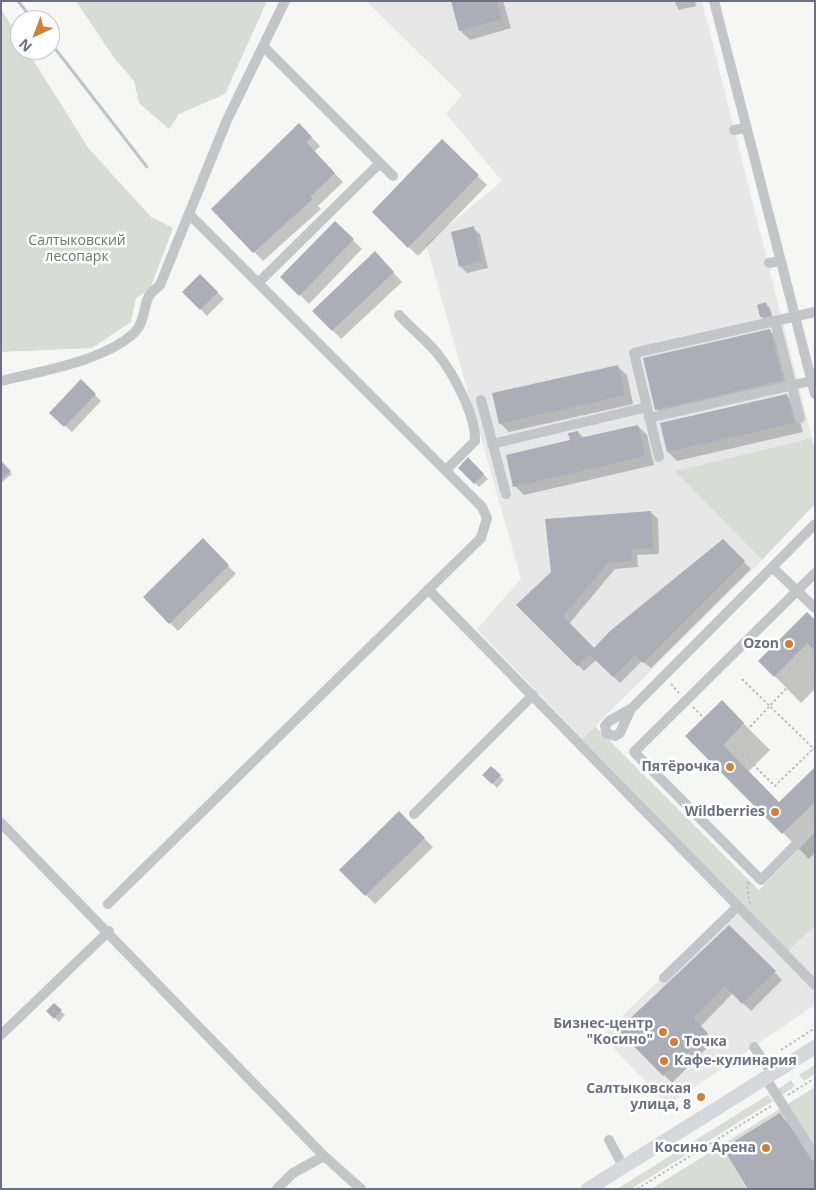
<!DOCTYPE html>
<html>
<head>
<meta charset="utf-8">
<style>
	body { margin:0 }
	#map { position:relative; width:816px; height:1190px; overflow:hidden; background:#f6f6f4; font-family:"Open Sans",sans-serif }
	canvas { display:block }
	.frame { position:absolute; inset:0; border:2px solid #697182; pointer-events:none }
	.north { position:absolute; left:10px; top:10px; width:50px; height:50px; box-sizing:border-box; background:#fff; border:1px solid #c3c6cd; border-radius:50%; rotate:223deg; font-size:14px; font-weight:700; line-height:20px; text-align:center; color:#697182 }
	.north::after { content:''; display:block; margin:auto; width:18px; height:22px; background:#d17e3a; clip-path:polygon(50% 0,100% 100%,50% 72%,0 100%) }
</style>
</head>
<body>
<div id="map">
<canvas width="816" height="1190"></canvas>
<div class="frame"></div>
<div class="north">N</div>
</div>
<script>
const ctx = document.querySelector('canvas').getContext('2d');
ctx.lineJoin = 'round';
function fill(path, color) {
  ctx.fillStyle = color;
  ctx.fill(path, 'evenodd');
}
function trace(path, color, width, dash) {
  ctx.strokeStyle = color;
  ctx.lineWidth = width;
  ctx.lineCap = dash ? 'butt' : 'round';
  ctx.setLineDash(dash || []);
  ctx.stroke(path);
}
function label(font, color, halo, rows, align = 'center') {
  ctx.font = font + ' "Open Sans",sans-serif';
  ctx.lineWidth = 5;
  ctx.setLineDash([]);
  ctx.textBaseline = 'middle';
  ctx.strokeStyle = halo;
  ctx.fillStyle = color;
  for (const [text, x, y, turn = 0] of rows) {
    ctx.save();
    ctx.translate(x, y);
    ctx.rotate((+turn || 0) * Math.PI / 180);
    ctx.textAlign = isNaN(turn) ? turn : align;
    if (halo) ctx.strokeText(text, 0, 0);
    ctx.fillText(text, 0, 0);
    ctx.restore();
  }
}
fill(new Path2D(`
	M 366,1 L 702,1 L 812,438 L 676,471 L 762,560 L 582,739 L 477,629 L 521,579 L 426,244 L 502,181 L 446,114 L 462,95 Z
	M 739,902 L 788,951 L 815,926 L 815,1005 L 668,1105 L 602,1036 Z`), '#e7e7e7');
fill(new Path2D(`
	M 76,1 L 267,1 L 225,94 L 179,114 L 169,129 L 139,103 L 134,81 L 115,59 Z
	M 1,9 L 20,39 L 20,50 L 27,50 L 89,149 L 151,217 L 173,228 L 150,289 L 136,298 L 131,322 L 92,348 L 1,352 Z
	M 812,438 L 815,451 L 815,504 L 762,560 L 675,471 Z
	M 595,726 L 759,890 L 815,832 L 815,926 L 788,951 L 582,739 Z
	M 815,1065 L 815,1074 L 804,1081 L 799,1075 Z
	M 791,1080 L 795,1086 L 781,1096 L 777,1090 Z
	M 815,1087 L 815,1189 L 651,1189 Z
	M 768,1095 L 773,1101 L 631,1189 L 617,1189 Z`), '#d7ddd5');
fill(new Path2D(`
	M 452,1 L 503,1 L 511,28 L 470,40 L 460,30 Z
	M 674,1 L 695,1 L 696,6 L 679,10 Z
	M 299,125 L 320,146 L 314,152 L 343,182 L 318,206 L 321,209 L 263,261 L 212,209 Z
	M 442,141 L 487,185 L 418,256 L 373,212 Z
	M 335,223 L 362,249 L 309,304 L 282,277 Z
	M 473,228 L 480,234 L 488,268 L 467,273 L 460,266 Z
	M 375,253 L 402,282 L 341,339 L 314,311 Z
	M 200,275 L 224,299 L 207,316 L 184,292 Z
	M 766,304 L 770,308 L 773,319 L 765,321 L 761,317 Z
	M 770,331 L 779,340 L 792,389 L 665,418 L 656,409 Z
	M 617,366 L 627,375 L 633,404 L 509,432 L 500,423 Z
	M 81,381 L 101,401 L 72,432 L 51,413 Z
	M 786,395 L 795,404 L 803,432 L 677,461 L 668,452 Z
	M 638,426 L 647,435 L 654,465 L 524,495 L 515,486 L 571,441 L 578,432 L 584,438 Z
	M 468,459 L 488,479 L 479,487 L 460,468 Z
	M 1,463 L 12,474 L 1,483 Z
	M 651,512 L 658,519 L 659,554 L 637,555 L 638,567 L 615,569 L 569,624 L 594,649 L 723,541 L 751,569 L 651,668 L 642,661 L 620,683 L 596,660 L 584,671 L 518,605 Z
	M 203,540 L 236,574 L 178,631 L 145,597 Z
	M 815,622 L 815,689 L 801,703 L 760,661 Z
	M 722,702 L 770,750 L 748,772 L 779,804 L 815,768 L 815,853 L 809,859 L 687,736 Z
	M 491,768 L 504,780 L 497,788 L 484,775 Z
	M 399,813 L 433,847 L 375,904 L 341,870 Z
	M 729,926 L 782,980 L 751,1011 L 733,993 L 700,1027 L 714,1041 L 672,1083 L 620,1030 Z
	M 54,1004 L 65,1015 L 59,1022 L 48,1011 Z
	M 780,1115 L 789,1124 L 815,1163 L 815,1189 Z`), '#0003');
trace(new Path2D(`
	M 18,1 L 33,20
	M 50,42 L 147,167`), '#bfc4cb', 3);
fill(new Path2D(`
	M 451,1 L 497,1 L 502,19 L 459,31 Z
	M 299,123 L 312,137 L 306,142 L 335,173 L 310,197 L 313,199 L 253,253 L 211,209 Z
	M 442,139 L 479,175 L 408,248 L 372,212 Z
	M 335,221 L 354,239 L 299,296 L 280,277 Z
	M 474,226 L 482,261 L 459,267 L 451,232 Z
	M 375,251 L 394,272 L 332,331 L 312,311 Z
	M 200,274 L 218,292 L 200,310 L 182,292 Z
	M 766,302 L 770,315 L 760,317 L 757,305 Z
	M 770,329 L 783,380 L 655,410 L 643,358 Z
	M 618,365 L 625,395 L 499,424 L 492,393 Z
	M 81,379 L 96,394 L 64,427 L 49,413 Z
	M 787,394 L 794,423 L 667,452 L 660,423 Z
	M 638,425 L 645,456 L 513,487 L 506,455 L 570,440 L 568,433 L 578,431 L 580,438 Z
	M 468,457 L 484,474 L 474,484 L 458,468 Z
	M 1,461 L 11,471 L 1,480 Z
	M 651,511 L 653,548 L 631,549 L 632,561 L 608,563 L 563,616 L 594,648 L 610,631 L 723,539 L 745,561 L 643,663 L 635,655 L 613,677 L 589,654 L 577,666 L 516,605 L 551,572 L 545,519 Z
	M 203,538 L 229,565 L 169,624 L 143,597 Z
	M 807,612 L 815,620 L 815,651 L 807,643 L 774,677 L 758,661 Z
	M 722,700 L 744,723 L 723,745 L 779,802 L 815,767 L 815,802 L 782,834 L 685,736 Z
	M 491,766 L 501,775 L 492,784 L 482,775 Z
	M 399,811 L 425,838 L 365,896 L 339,870 Z
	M 729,925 L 776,971 L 742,1004 L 725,986 L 693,1018 L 708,1033 L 663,1076 L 618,1030 Z
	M 54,1003 L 62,1010 L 54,1019 L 46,1011 Z
	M 780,1113 L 815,1166 L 815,1189 L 748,1189 L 723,1148 Z`), '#abaeb6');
trace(new Path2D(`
	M 742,679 L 815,750
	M 671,684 L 679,693
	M 693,707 L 704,718
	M 728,740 L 775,786 L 815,747
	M 733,745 L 813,660 L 815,662
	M 749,882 L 747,886 L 750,904
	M 781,1050 L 815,1028
	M 788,1095 L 815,1078
	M 637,1189 L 771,1106`), '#bcbdc0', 2, [2.5, 2.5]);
trace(new Path2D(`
	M 714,1 L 815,394
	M 263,46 L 393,176
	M 734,130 L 746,128
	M 769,263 L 780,261
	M 258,283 L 380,163
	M 399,315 C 411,328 426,340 437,353 C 453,373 476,415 475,441 L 446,470
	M 775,321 L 800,418
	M 1,381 C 41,371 105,361 135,332 C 145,322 143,307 149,296 C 151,292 157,288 160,285 L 227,120 L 285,1
	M 481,400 L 506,494
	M 649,418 L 811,381
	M 492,444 L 647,407
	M 659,457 L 634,353 L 815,312
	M 772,567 L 815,608
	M 815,573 L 634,752 L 761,880 L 815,825
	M 428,589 L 815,985
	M 631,709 L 620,733 L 615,736 L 607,734 L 605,726 L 609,721 L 631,709 L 815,524
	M 414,814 L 533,695
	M 1,823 L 324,1156 L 361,1189
	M 108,904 L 481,538 L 487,518 L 482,507 L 189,214
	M 664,978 L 738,906
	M 1,1035 L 109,931
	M 754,1047 L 772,1073
	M 765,1077 L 815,1156
	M 609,1140 L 623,1166
	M 277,1189 L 293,1173 L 324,1156`), '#c3c5c9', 10);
trace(new Path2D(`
	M 588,1189 L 815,1047`), '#d5d8dc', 14);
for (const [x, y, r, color] of [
	[789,644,5,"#d17e3a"],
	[730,767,5,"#d17e3a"],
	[775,812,5,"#d17e3a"],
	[663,1032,5,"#d17e3a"],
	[674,1042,5,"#d17e3a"],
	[664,1061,5,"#d17e3a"],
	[701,1097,5,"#d17e3a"],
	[766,1148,5,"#d17e3a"]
]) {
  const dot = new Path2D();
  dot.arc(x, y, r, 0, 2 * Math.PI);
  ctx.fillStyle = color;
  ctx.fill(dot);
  trace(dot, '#fff', 2);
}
label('14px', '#677967', '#fff', [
	["Салтыковский",77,241],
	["лесопарк",77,257]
]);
label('bold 14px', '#697182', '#fff', [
	["Ozon",779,644],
	["Пятёрочка",720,767],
	["Wildberries",765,812],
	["Бизнес-центр",653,1024],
	["\"Косино\"",653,1040],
	["Точка",684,1042,"left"],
	["Кафе-кулинария",674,1061,"left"],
	["Салтыковская",691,1089],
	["улица, 8",691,1105],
	["Косино Арена",756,1148]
], 'right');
</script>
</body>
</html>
